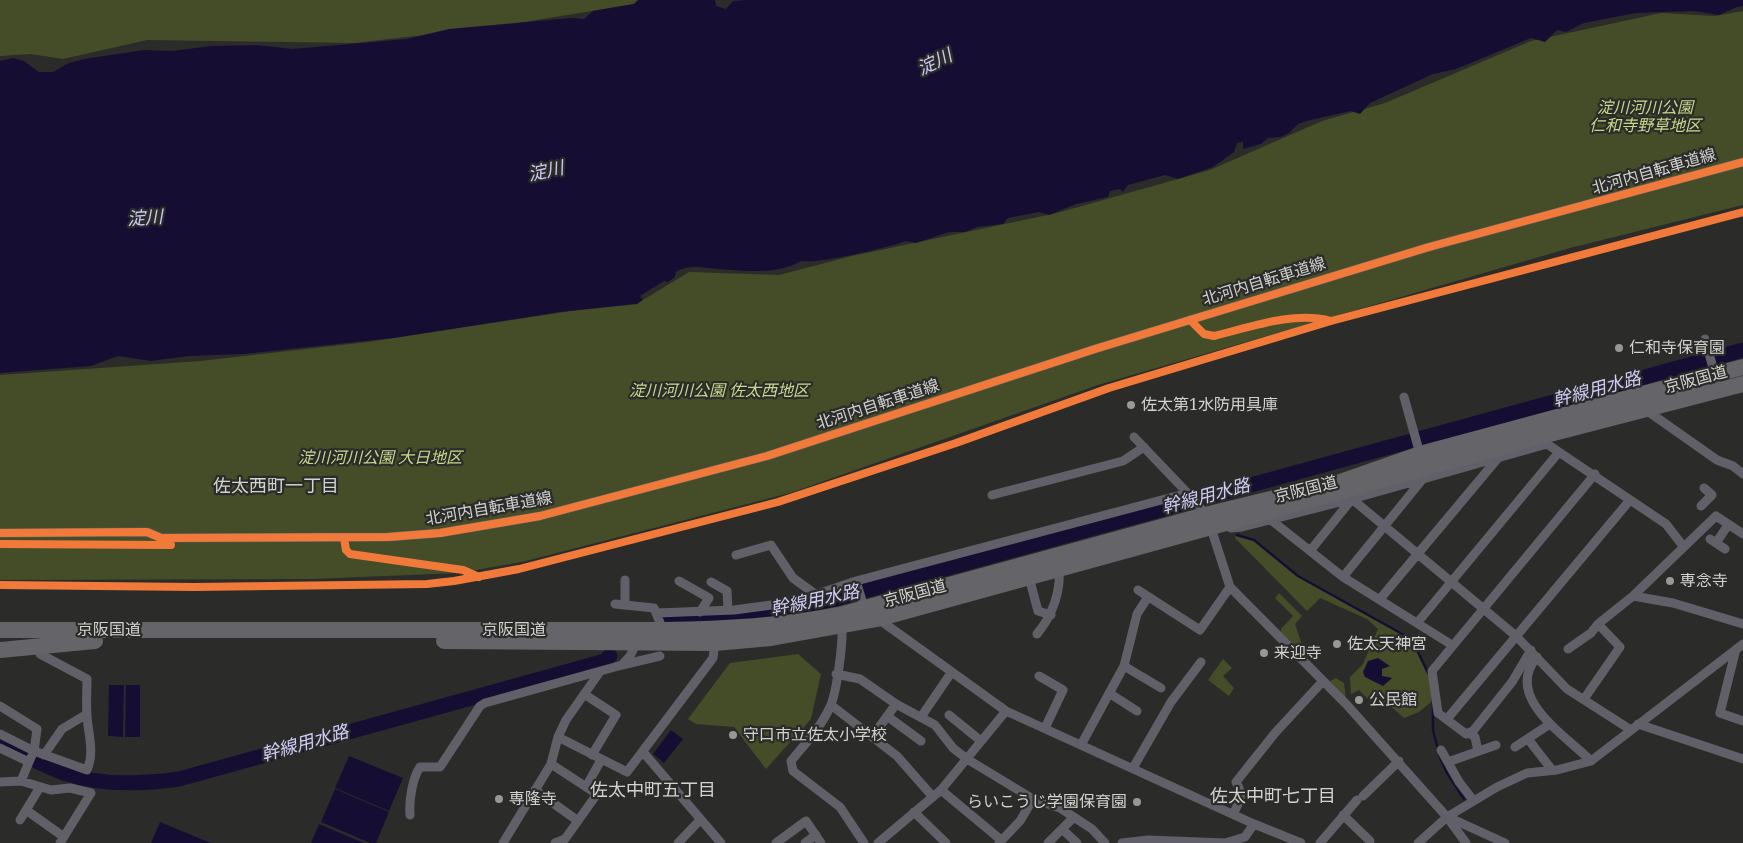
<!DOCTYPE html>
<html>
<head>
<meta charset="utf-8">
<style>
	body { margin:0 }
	canvas { display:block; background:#2b2b2a }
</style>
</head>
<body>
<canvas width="1743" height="843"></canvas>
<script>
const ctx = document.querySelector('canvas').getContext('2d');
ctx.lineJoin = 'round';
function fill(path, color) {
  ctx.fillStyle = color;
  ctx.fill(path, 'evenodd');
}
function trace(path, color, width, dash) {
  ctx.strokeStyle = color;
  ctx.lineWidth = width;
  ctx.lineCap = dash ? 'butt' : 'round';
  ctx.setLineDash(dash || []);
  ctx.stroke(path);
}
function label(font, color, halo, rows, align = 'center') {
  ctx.font = font + ' "Noto Serif","Noto Sans JP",serif';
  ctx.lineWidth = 4.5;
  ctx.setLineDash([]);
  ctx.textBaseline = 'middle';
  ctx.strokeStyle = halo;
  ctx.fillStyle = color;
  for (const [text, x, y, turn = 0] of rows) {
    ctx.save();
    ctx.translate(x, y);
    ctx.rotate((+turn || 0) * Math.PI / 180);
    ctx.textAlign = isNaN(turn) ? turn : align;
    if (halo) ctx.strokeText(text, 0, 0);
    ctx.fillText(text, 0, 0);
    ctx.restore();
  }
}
fill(new Path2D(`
	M 0,0 L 637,0 L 634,4 L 494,27 L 354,43 L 147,40 L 63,59 L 31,54 L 0,56 Z
	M 1743,11 L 1743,205 L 1570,248 L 1098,385 L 790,493 L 522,562 L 459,573 L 312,579 L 0,580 L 0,375 L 200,361 L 368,342 L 643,300 L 689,272 L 779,275 L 852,256 L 1057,213 L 1210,170 L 1322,121 L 1385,103 L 1531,41 L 1661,13 L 1715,16 Z
	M 1236,536 L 1255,541 L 1298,577 L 1404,636 C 1421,651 1434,679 1431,702 L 1419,712 L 1404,718 L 1386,702 L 1370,701 L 1359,690 L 1351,694 L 1350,677 L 1363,664 L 1378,629 L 1367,619 L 1320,598 L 1307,611 L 1235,538 Z
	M 1279,593 L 1302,616 L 1295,624 L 1306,657 L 1281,633 L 1281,629 L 1293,616 L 1275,598 Z
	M 798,654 L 821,674 L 811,719 L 766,769 L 734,727 L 696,724 L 688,719 L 730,663 Z
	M 1223,659 L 1232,668 L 1223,676 L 1234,688 L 1229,696 L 1208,680 Z
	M 1336,678 L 1344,683 L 1346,699 L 1330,681 Z`), '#444d28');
fill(new Path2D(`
	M 639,0 L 715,0 L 716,6 L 726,9 L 733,1 L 747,0 L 1743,0 L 1743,6 L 1737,7 L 1719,15 L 1694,11 L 1636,13 L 1584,23 L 1566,32 L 1557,30 L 1545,42 L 1531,38 L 1456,69 L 1433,74 L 1370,103 L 1360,114 L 1351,111 L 1306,121 L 1298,124 L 1289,133 L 1281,137 L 1268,138 L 1261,144 L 1243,149 L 1243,142 L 1237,143 L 1234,152 L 1213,167 L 1178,179 L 1165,175 L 1128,185 L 1123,192 L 1120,189 L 1110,191 L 1108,197 L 1076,204 L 1049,215 L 1039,212 L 1008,218 L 1003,224 L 977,227 L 965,232 L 949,232 L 916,243 L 906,241 C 886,248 820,264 801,261 C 778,275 745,271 718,269 C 703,268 689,264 676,272 L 675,277 L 668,282 L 664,281 L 640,296 L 643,300 L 637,304 L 560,312 L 393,338 L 244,354 L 189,356 L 151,361 L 118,356 L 91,366 L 0,373 L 0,61 L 13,58 L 24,61 L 39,72 L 53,72 L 69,63 L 84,59 L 144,50 L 172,51 L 211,46 L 257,45 L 292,49 L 407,39 L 449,29 L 571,18 L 584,19 L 593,11 L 634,4 Z
	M 1378,658 L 1390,666 L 1382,669 L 1382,676 L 1392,678 L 1383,686 L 1365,677 L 1363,672 L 1368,661 Z
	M 109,685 L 124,685 L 123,737 L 108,736 Z
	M 126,685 L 140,685 L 140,737 L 125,737 Z
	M 671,730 L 683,739 L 664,763 L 653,754 Z
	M 349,756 L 403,778 L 389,811 L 335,788 Z
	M 335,789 L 389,812 L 376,843 L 370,843 L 321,822 Z
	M 160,822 L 211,843 L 151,843 Z
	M 319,824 L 364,843 L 311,843 Z`), '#160e32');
trace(new Path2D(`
	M 1237,535 L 1254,540 L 1298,576 L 1404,635 L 1417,650 L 1428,673
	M 1433,703 L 1433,730 L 1438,750
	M 1439,755 L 1447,773 L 1464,799`), '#160e32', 2.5);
trace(new Path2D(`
	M 665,618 C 723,616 778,612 835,599 L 1743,350
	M 0,743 C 22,753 44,767 67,774 C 102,786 143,784 179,779 L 605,661 L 610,656`), '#160e32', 15);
trace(new Path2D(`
	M 1705,339 L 1715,375
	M 1404,397 L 1420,454
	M 1646,410 L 1717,460 L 1733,466 L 1743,474
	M 1134,437 L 1199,505 L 1211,528 L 1230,587 L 1347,705 L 1447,817 L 1466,843
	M 1544,439 L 1547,444 L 1666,524 L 1683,546
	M 992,495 L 1123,461 L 1144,447
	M 1701,506 L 1712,495 L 1704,488
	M 1271,520 L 1343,577 L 1452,645
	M 1231,528 L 1242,527 L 1352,499 L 1547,444
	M 0,533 L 147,532 L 161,538 L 388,537 L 440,533 L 540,516 L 767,456 L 1095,349 L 1429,247 L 1743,162
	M 1710,539 L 1725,549
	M 1716,543 L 1728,525
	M 1310,551 L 1352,499 L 1516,636 L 1567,689 L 1631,730
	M 736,555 L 771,545 L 793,578 L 815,594
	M 1029,577 L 1038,611 L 1051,615
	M 1343,577 L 1422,480
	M 625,580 L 625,605
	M 679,581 L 709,598 L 700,612
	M 856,581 L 864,607 L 867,610
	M 711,582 L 727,591 L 728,610
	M 1138,590 L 1200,630 L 1230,587
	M 1633,596 L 1673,603 L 1743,624
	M 1380,599 L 1498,458
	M 615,604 L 654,608 L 663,630
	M 657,613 L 734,610 L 794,602 L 856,581 L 1188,493
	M 877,618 L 1006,711 L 1254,824 L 1301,843
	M 1418,622 L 1559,452
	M 842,626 C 843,643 837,692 830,707 C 821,727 805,744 791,761 L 793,771 L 840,807 L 864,843
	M 1037,634 C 1052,616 1061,592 1059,569
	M 1568,649 L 1591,633 L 1598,624 L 1633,596 L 1716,516 L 1743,534
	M 1736,649 L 1720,713 L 1743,721
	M 1531,650 L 1512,682 L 1473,731 L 1466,734 L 1438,713 L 1432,671 L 1595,474
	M 1537,657 C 1503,697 1565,735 1591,761
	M 622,665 L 660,656
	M 1124,666 L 1161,688
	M 836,674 L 860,679 L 896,704 L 935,725 L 953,748 L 967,759 L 1033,799 L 1060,808 L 1092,829 L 1105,843
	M 1039,676 L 1063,690 L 1045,728
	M 1109,693 L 1137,711
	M 584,694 L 616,715 L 592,755
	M 1584,699 L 1620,647 L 1598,624
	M 831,705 L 897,756 L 933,797
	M 0,706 L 37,729 L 34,751 L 29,762
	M 949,715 L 981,741
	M 887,716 L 921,741
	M 921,717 L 951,673
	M 1447,719 L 1630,500
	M 1638,724 L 1743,759
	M 1469,733 L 1475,737 L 1478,751
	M 0,734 L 34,751 L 87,770 C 95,751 88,735 87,715 C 86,703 87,691 87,679 L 40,654
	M 558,737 L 627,772 L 713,658 L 715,643
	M 872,737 L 896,704
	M 1528,739 L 1552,770
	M 1081,745 L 1124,666 L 1137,614 L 1148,597
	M 1515,747 L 1550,724
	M 0,748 L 29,762 L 21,781
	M 1441,750 L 1459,782 L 1473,800
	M 643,752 L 721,843
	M 44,755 L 62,729 L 87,714
	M 1448,762 L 1496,745
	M 551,764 L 597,794 L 565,839 L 555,843
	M 1133,768 L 1171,702 L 1201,662
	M 0,782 L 21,781 L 51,790 L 70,788 L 91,793 L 60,843
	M 586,787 L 601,760
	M 535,790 L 578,821
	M 941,790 L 1001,840
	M 1363,796 L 1399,761
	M 26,810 L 64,837
	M 914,812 L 946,843
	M 1233,814 C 1240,801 1244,795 1236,782 L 1275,733 L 1323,681
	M 410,815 C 409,801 412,779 420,767 L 440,767 L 480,706 L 485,703 L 622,665 L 630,656 L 637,642
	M 1343,815 L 1370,841
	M 1448,817 L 1505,843
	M 20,820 L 40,787
	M 1062,829 L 1077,843
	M 503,843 L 551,764 L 558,737 L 566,720 L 599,673
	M 678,843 L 700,820
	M 776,843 L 806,821 L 821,843
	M 805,843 L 816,835
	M 878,843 L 941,790 L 1006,711
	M 999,843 L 1020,821 L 1033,799
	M 1048,843 L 1074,817
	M 1122,843 L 1148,840 L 1225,843 L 1245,837 L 1254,824
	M 1320,843 L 1357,800
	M 1418,843 L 1447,817 L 1497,787 L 1527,773 L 1557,770 L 1591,761 L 1743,644`), '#616068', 9);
trace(new Path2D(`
	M 0,630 L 663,630 C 724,629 783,626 843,614 L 1205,515 L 1340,482 L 1420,454 L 1743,367
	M 444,641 L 715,643 L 771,638 L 877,619 L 1542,436 L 1743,384
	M 0,650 L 95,641`), '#646469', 16);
trace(new Path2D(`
	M 1190,320 L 1204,334 L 1214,336 C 1251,327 1293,311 1331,321
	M 0,533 L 147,532 L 161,538 L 388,537 L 440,533 L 540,516 L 767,456 L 1095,349 L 1429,247 L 1743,162
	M 344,538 L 346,550 L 350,554 L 463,570 L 479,577
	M 0,544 L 171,545
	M 0,585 L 194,587 L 427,584 L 454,581 L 519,569 L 778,502 L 956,443 L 1109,388 L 1331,321 L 1743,212`), '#f17a3a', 8);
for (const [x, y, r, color] of [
	[1619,348,5,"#989896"],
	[1131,405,5,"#989896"],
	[1670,581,5,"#989896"],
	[1337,644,5,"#989896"],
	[1264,653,5,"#989896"],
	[1359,700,5,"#989896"],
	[733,735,5,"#989896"],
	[499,799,5,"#989896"],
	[1137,802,5,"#989896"]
]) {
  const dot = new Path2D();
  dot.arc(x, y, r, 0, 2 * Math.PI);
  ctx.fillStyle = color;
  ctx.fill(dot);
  trace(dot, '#2b2c29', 2);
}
label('italic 16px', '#c5d98b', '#2b2c29', [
	["淀川河川公園",1645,108],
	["仁和寺野草地区",1645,126],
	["淀川河川公園 佐太西地区",719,391],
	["淀川河川公園 大日地区",380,458]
]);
label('16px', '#d2d2d0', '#2b2c29', [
	["北河内自転車道線",1654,172,-16],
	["北河内自転車道線",1264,282,-17],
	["京阪国道",1696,380,-15],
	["北河内自転車道線",878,405,-18],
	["京阪国道",1306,490,-14],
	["北河内自転車道線",489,509,-10],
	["京阪国道",915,594,-15],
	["京阪国道",109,630],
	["京阪国道",514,630]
]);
label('16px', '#d2d2d0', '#2b2c29', [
	["仁和寺保育園",1629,348],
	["佐太第1水防用具庫",1141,405],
	["専念寺",1680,581],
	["佐太天神宮",1347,644],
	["来迎寺",1274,653],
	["公民館",1369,700],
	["守口市立佐太小学校",743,735],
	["専隆寺",509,799],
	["らいこうじ学園保育園",1127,802,"right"]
], 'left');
label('italic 18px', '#cecbf8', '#2b2c29', [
	["淀川",935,63,-26],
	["淀川",546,172,-12],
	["淀川",145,219,-4],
	["幹線用水路",1597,390,-15],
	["幹線用水路",1206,497,-15],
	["幹線用水路",815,601,-12],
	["幹線用水路",305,744,-16]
]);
label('18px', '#d2d4d0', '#2b2c29', [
	["佐太西町一丁目",276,487],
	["佐太中町五丁目",653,791],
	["佐太中町七丁目",1273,797]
]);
</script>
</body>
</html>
